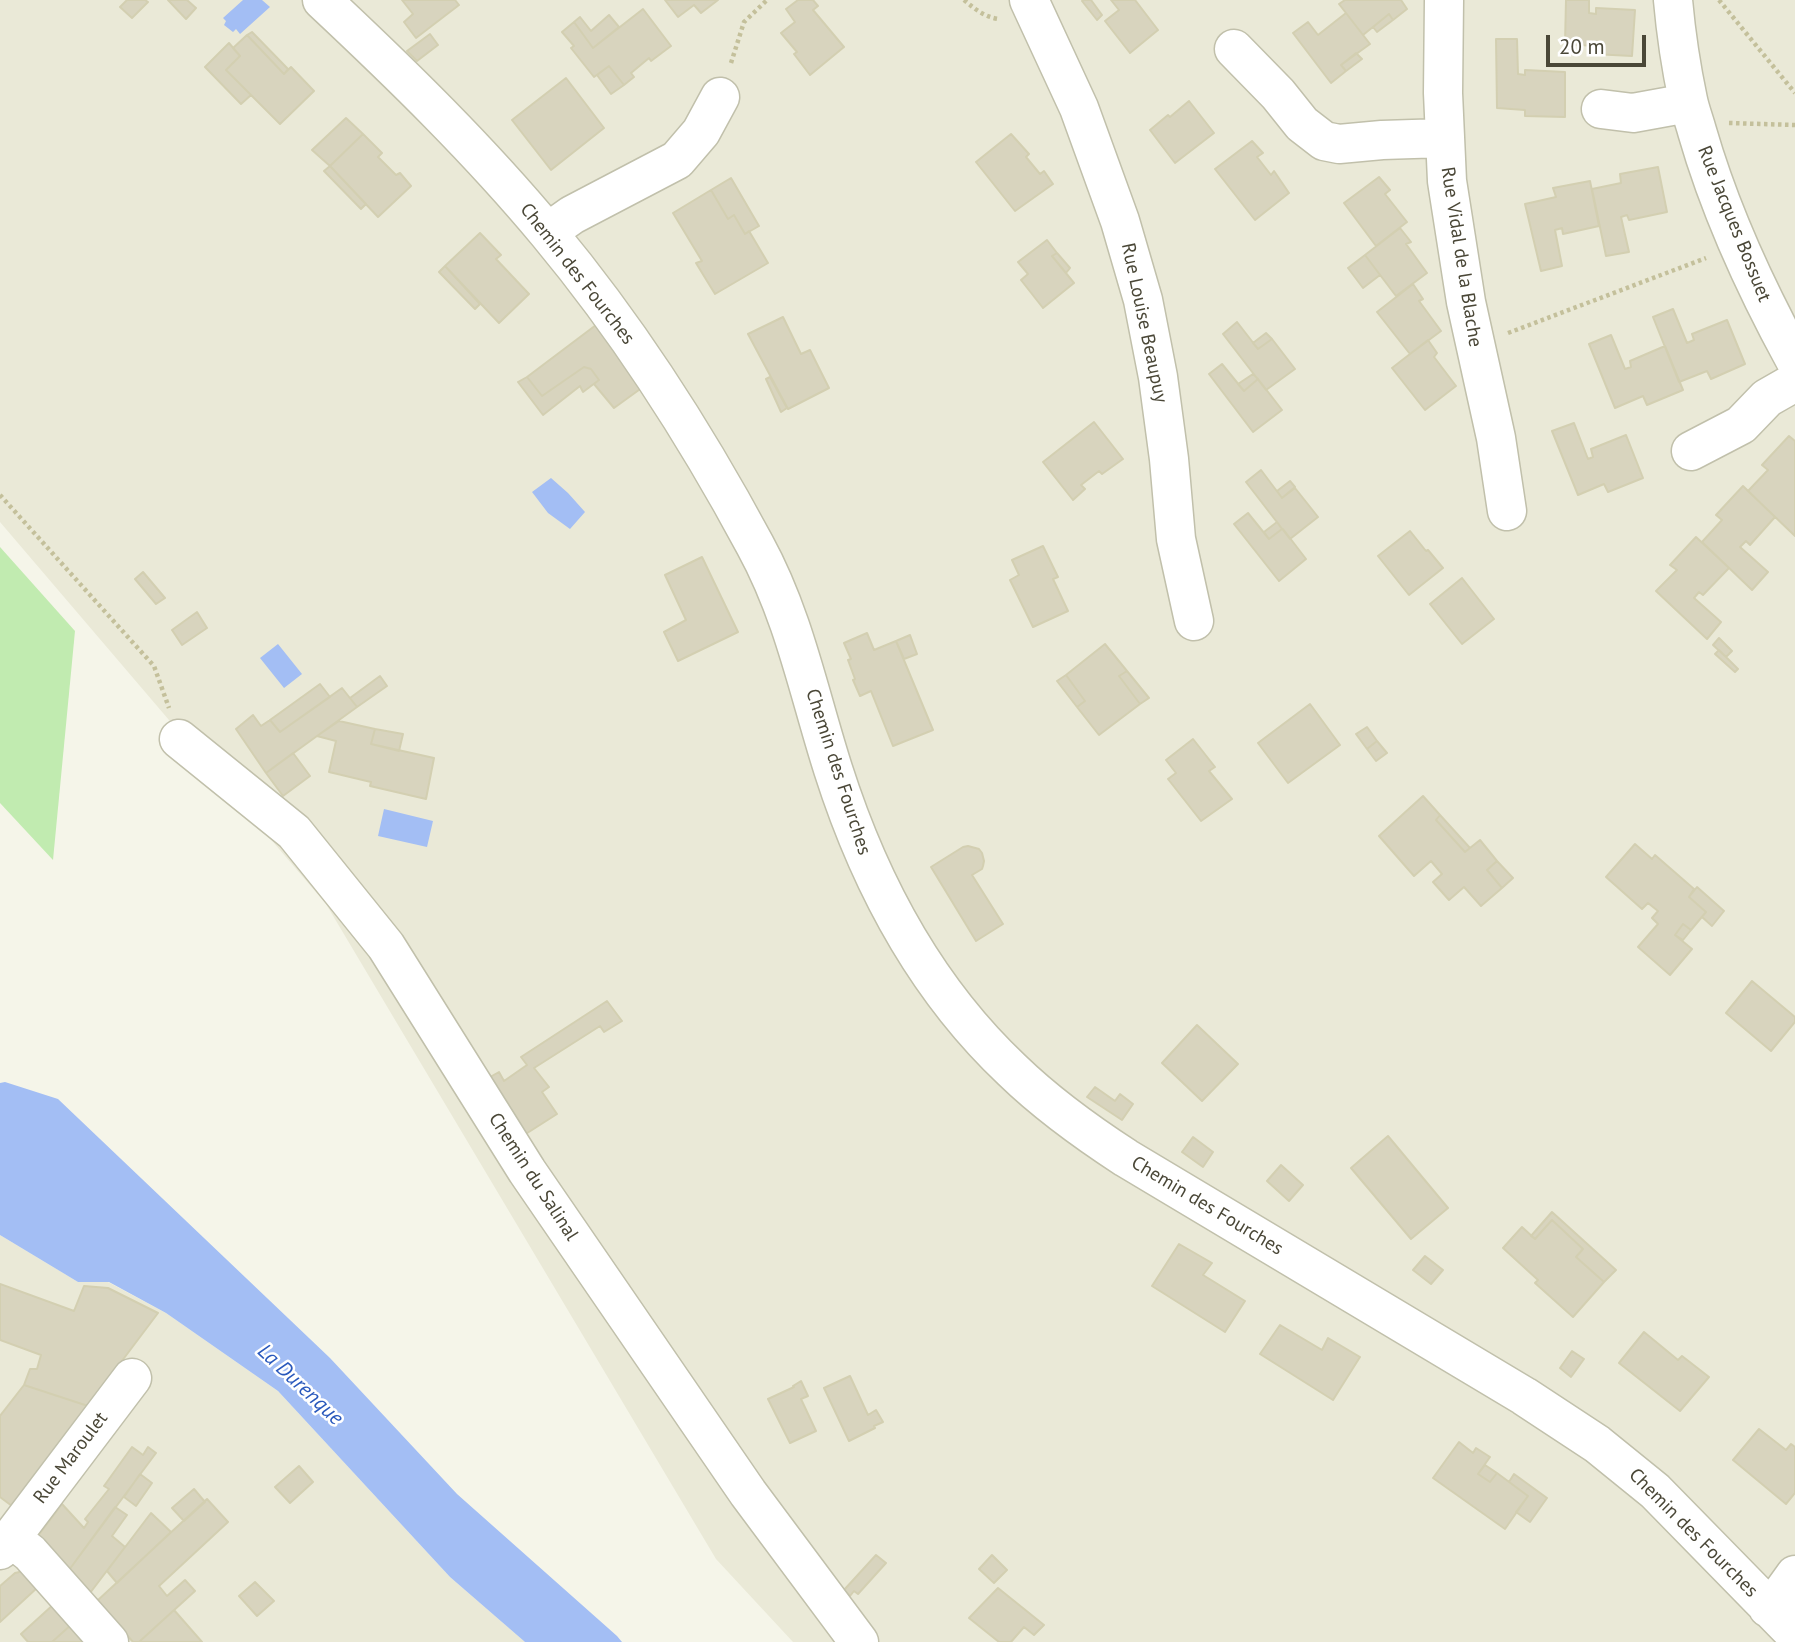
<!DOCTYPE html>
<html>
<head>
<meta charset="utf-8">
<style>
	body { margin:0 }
	#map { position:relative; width:1795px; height:1642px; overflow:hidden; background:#f5f5e9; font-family:"PT Sans",sans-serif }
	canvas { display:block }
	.scale { position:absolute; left:1546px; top:35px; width:100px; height:32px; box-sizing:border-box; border:4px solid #4a4737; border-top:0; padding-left:9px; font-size:21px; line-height:24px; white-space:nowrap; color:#4a4737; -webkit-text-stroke:5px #fff; paint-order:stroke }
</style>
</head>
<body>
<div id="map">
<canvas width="1795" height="1642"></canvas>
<div class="scale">20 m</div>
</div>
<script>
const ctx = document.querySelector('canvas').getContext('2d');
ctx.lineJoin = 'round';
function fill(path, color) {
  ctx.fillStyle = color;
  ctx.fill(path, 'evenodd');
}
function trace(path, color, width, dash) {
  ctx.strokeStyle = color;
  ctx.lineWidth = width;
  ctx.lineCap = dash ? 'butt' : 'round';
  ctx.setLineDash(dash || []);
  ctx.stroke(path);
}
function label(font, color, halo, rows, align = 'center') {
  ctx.font = font + ' "PT Sans",sans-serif';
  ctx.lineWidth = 5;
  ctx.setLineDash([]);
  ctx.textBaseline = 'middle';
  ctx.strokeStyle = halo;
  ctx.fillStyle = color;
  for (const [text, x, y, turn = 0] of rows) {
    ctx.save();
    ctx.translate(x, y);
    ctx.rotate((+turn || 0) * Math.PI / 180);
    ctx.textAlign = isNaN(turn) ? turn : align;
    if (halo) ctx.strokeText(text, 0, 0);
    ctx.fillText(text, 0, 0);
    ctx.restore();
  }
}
fill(new Path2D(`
	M 0,0 L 1795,0 L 1795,1642 L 793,1642 L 716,1559 L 326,904 L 0,522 Z
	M 0,1235 L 78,1282 L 108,1282 L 166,1313 L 278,1391 L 450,1577 L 525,1642 L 0,1642 Z`), '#eae9d7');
fill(new Path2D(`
	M 0,547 L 75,631 L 53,860 L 0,803 Z`), '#c1ebb0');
fill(new Path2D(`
	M 243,0 L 262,0 L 270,7 L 240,34 L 236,29 L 233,32 L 224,25 L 226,21 L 223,18 Z
	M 551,478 L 568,493 L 585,512 L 570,529 L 548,513 L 532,492 Z
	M 278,644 L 302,674 L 284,688 L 260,658 Z
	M 384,809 L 433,821 L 427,847 L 378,836 Z
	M 5,1082 L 58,1099 L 330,1358 L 457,1494 L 617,1636 L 622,1642 L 525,1642 L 450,1577 L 278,1391 L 166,1313 L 109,1282 L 78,1282 L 0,1235 L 0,1083 Z`), '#a3bef4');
const building = new Path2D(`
	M 127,0 L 145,0 L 148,2 L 132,18 L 120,7 Z
	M 168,0 L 187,0 L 196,8 L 186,19 Z
	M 402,0 L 455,0 L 459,5 L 416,38 L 404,22 L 413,14 Z
	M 665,0 L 718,0 L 701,13 L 694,5 L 678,17 Z
	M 798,0 L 813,0 L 818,6 L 813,10 L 844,47 L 810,75 L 794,54 L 797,52 L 781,33 L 795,22 L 786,9 Z
	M 1084,0 L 1091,0 L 1102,15 L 1097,20 L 1082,1 Z
	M 1111,0 L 1135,0 L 1158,30 L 1130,53 L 1105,21 L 1119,10 Z
	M 1345,0 L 1401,0 L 1407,9 L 1393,20 L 1389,14 L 1363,35 L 1339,4 Z
	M 1566,0 L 1589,0 L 1589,13 L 1596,14 L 1596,8 L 1635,10 L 1632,56 L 1593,54 L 1595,46 L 1565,44 Z
	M 643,9 L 671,46 L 651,61 L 649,58 L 631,73 L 634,77 L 624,85 L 609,66 L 594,77 L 571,48 L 574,46 L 562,32 L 574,22 L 593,48 Z
	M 1346,13 L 1370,44 L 1341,65 L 1346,71 L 1331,83 L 1293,33 L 1308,22 L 1318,35 Z
	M 1389,14 L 1393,20 L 1377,32 L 1373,27 Z
	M 609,15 L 619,27 L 593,48 L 574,22 L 580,17 L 591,31 Z
	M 252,32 L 288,69 L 284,74 L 247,35 Z
	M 430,34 L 438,45 L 417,61 L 407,51 Z
	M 247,35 L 284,74 L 291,67 L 314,91 L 280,124 L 226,70 L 240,56 L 233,48 Z
	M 1496,39 L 1517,39 L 1518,74 L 1525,75 L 1525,70 L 1565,72 L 1565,117 L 1525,116 L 1525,110 L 1497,108 Z
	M 229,43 L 240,56 L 226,70 L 251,95 L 241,104 L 205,67 Z
	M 1356,53 L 1362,59 L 1346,71 L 1341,65 Z
	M 609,66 L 624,85 L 611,94 L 597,75 Z
	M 566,78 L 604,128 L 551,170 L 512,120 Z
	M 1189,101 L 1214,133 L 1175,163 L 1150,130 L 1168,115 L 1170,117 Z
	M 346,118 L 363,134 L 330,166 L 312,150 Z
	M 363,134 L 382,153 L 378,157 L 396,175 L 400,173 L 411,186 L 378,217 L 330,166 Z
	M 1011,134 L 1029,154 L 1026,157 L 1040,174 L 1044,171 L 1053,184 L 1015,211 L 976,162 Z
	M 1252,141 L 1263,153 L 1257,157 L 1271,175 L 1274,171 L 1289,193 L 1255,220 L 1215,169 Z
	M 330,166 L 366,204 L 361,209 L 324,171 Z
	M 1658,167 L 1667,212 L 1629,220 L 1627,215 L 1621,217 L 1629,252 L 1606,256 L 1592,189 L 1621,183 L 1620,174 Z
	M 1379,177 L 1390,190 L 1385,194 L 1407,222 L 1376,246 L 1344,203 Z
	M 731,178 L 759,226 L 745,234 L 734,215 L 728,219 L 711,190 Z
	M 1590,181 L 1599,226 L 1563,234 L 1562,228 L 1555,230 L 1562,266 L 1541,271 L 1525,204 L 1556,197 L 1553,188 Z
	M 711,190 L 728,219 L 734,215 L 745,234 L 749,231 L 768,263 L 715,294 L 696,263 L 702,261 L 673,213 Z
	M 1400,228 L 1411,242 L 1406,244 L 1427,273 L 1396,296 L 1365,255 Z
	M 480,233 L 501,255 L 496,259 L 529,294 L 499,323 L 445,266 Z
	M 1047,240 L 1057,253 L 1052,256 L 1074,283 L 1043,308 L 1021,280 L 1028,274 L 1018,262 Z
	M 1057,253 L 1070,268 L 1066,273 L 1052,256 Z
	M 1365,255 L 1380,275 L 1363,288 L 1348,268 Z
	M 445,266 L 480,304 L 475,309 L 439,272 Z
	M 1413,284 L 1423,299 L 1419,301 L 1441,331 L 1410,354 L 1377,312 Z
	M 1673,309 L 1687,343 L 1694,340 L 1692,334 L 1727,320 L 1745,364 L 1711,379 L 1707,371 L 1679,382 L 1653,317 Z
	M 783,317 L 801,354 L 810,350 L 829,388 L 788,409 L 748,334 Z
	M 1237,322 L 1258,349 L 1272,339 L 1295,369 L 1266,390 L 1223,334 Z
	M 596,325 L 643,387 L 614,408 L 594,384 L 599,380 L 591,369 L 584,367 L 542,396 L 527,377 Z
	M 1266,333 L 1272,339 L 1258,349 L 1253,343 Z
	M 1611,335 L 1625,369 L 1631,367 L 1630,361 L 1665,346 L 1683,390 L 1647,405 L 1643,396 L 1615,408 L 1589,344 Z
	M 1428,340 L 1437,353 L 1434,357 L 1456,386 L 1425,410 L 1392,368 Z
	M 1222,364 L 1244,391 L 1258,379 L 1282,410 L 1253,432 L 1209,374 Z
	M 584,367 L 591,369 L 599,380 L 583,392 L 580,386 L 543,415 L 518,382 L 527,377 L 542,396 Z
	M 1253,374 L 1258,379 L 1244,391 L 1238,384 Z
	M 770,377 L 787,408 L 781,412 L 766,379 Z
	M 1094,422 L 1123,459 L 1102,474 L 1099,471 L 1081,485 L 1085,489 L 1073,500 L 1043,462 Z
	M 1574,423 L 1588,459 L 1593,457 L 1591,449 L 1626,435 L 1643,478 L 1608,492 L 1604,484 L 1578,495 L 1552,431 Z
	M 1789,436 L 1795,441 L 1795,536 L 1748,491 L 1768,470 L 1762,465 Z
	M 1261,470 L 1282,498 L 1295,488 L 1318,517 L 1290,539 L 1246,482 Z
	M 1290,481 L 1295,487 L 1282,498 L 1277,491 Z
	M 1743,486 L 1775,517 L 1750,545 L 1746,541 L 1740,547 L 1768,572 L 1752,590 L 1702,542 L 1722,520 L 1716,515 Z
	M 1248,513 L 1269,539 L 1282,529 L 1283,529 L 1306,559 L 1279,581 L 1234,524 Z
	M 1277,522 L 1282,529 L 1269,539 L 1264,532 Z
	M 1410,531 L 1426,551 L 1428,550 L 1443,568 L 1409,595 L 1378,556 Z
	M 1696,537 L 1729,568 L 1703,595 L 1699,592 L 1694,598 L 1721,622 L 1707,639 L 1656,591 L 1677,570 L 1670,565 Z
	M 1043,546 L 1058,577 L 1053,579 L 1068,611 L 1033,627 L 1010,580 L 1019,575 L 1012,560 Z
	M 702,557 L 738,632 L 678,661 L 664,632 L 686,620 L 665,575 Z
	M 143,572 L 165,598 L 156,604 L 135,579 Z
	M 1462,578 L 1494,619 L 1462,644 L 1430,604 Z
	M 197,612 L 207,628 L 182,645 L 172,630 Z
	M 867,633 L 874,650 L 896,641 L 933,730 L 893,746 L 871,691 L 860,696 L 853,680 L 855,679 L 848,660 L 851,659 L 844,643 Z
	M 910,635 L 917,654 L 904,659 L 896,641 Z
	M 1719,638 L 1732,651 L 1726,657 L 1713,645 Z
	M 1105,644 L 1127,671 L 1119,676 L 1140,704 L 1099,735 L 1077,707 L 1085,701 L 1066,675 Z
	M 1719,650 L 1738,669 L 1735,672 L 1715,654 Z
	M 1127,671 L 1149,698 L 1140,704 L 1119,676 Z
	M 1066,675 L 1085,701 L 1077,707 L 1057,681 Z
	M 380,676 L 387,686 L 357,707 L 350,698 Z
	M 320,684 L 330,697 L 280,732 L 270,720 Z
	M 342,688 L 357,707 L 266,773 L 236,729 L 253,715 L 261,726 L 270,720 L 280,732 Z
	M 1310,704 L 1340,745 L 1288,783 L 1258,743 Z
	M 339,721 L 375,729 L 371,744 L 434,758 L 426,799 L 370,786 L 371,782 L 329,772 L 336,741 L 317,736 Z
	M 1367,727 L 1377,741 L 1367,749 L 1356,734 Z
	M 375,729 L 403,734 L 399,751 L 371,744 Z
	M 1193,739 L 1215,767 L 1209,771 L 1232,799 L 1201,821 L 1168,779 L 1176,773 L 1166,760 Z
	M 1377,741 L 1387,753 L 1376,761 L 1367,749 Z
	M 293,753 L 310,776 L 283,796 L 266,773 Z
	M 1423,796 L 1440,815 L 1436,820 L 1465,852 L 1480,840 L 1497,861 L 1487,870 L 1502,888 L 1481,906 L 1464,887 L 1449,900 L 1433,882 L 1442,874 L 1431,861 L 1414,876 L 1379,836 Z
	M 1440,815 L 1470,848 L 1465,852 L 1436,820 Z
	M 1635,844 L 1652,859 L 1655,855 L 1694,889 L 1689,897 L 1706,912 L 1691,930 L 1683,924 L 1675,935 L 1692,949 L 1670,975 L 1638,947 L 1658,924 L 1652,918 L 1658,911 L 1648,903 L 1642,909 L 1606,877 Z
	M 968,846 L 979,849 L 982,853 L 984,861 L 983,866 L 982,869 L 972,875 L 1003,924 L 976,941 L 931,867 L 963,847 Z
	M 1497,861 L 1513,878 L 1502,888 L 1487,870 Z
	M 1697,887 L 1724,911 L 1712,926 L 1702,917 L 1706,912 L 1689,897 Z
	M 1683,924 L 1691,930 L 1683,940 L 1675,935 Z
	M 1752,981 L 1795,1017 L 1795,1022 L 1771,1051 L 1726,1013 Z
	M 607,1001 L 622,1021 L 604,1032 L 600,1026 L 534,1068 L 549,1087 L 542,1092 L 557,1114 L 521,1137 L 483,1081 L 499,1072 L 504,1081 L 527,1065 L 521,1057 Z
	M 1197,1025 L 1238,1064 L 1202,1101 L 1162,1063 Z
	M 1095,1087 L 1115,1101 L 1120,1094 L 1133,1104 L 1122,1120 L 1087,1097 Z
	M 1388,1136 L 1448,1208 L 1411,1239 L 1351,1168 Z
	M 1193,1137 L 1213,1152 L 1203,1167 L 1182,1152 Z
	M 1281,1165 L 1303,1185 L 1289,1201 L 1267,1181 Z
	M 1552,1212 L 1616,1270 L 1604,1282 L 1576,1257 L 1583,1249 L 1552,1220 L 1535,1239 L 1531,1236 Z
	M 1552,1220 L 1583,1249 L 1576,1257 L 1604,1282 L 1573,1317 L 1535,1283 L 1538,1280 L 1503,1248 L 1522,1227 L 1535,1239 Z
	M 1179,1244 L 1212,1263 L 1203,1275 L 1245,1301 L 1225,1332 L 1152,1286 Z
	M 1425,1256 L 1443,1270 L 1431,1284 L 1413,1270 Z
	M 0,1284 L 74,1311 L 84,1286 L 108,1288 L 158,1313 L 88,1406 L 24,1385 L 30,1369 L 37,1369 L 41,1355 L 0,1340 Z
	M 1280,1325 L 1322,1350 L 1328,1338 L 1360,1357 L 1333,1400 L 1260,1354 Z
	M 1644,1332 L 1678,1360 L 1682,1356 L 1709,1377 L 1680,1411 L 1619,1363 Z
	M 1572,1351 L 1584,1359 L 1571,1377 L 1560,1368 Z
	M 850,1376 L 868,1415 L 876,1410 L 883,1422 L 874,1426 L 875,1428 L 849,1441 L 824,1388 Z
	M 801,1381 L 808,1396 L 801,1399 L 816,1431 L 790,1443 L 768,1399 L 794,1387 L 793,1386 Z
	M 24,1385 L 88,1406 L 12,1506 L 0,1497 L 0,1416 Z
	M 1759,1429 L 1786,1450 L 1791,1444 L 1795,1447 L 1795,1493 L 1786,1504 L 1733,1460 Z
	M 1459,1442 L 1473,1453 L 1476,1448 L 1490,1457 L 1478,1474 L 1490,1482 L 1497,1473 L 1528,1496 L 1505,1529 L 1433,1478 Z
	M 132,1447 L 143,1455 L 148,1447 L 156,1453 L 69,1570 L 38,1536 L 62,1504 L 84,1528 L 88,1522 L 85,1519 L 109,1489 L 104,1486 Z
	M 1485,1465 L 1497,1473 L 1490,1482 L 1478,1474 Z
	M 299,1466 L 313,1482 L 290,1503 L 275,1487 Z
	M 140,1474 L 152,1483 L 136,1506 L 124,1497 Z
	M 1514,1474 L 1547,1498 L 1530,1522 L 1516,1512 L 1528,1496 L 1509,1482 Z
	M 194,1489 L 205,1502 L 184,1521 L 172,1508 Z
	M 207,1499 L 228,1522 L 159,1586 L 167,1596 L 185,1580 L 195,1591 L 139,1642 L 133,1642 L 97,1601 Z
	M 115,1507 L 127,1515 L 112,1536 L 125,1547 L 90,1593 L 69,1570 Z
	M 151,1513 L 171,1532 L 117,1583 L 107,1571 Z
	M 876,1555 L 886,1563 L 858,1594 L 854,1591 L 850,1596 L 844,1590 Z
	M 992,1555 L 1007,1570 L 994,1583 L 979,1569 Z
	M 24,1571 L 38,1587 L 0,1622 L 0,1586 L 15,1573 Z
	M 255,1582 L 274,1601 L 257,1616 L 239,1596 Z
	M 998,1588 L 1044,1625 L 1034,1635 L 1024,1627 L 1011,1642 L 999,1642 L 969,1618 Z
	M 54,1604 L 72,1624 L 52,1642 L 28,1642 L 21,1634 Z
	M 174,1610 L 202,1642 L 139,1642 Z
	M 72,1624 L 87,1642 L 52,1642 Z`);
fill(building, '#d8d4be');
trace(building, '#d3cfb1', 2);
const minor = new Path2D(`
	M 322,0 C 401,74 479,150 548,233 C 628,329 696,435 755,545 C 794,616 809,694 833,769 C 869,882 925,988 1012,1070 C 1047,1104 1086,1132 1126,1158 L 1524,1396 L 1597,1444 L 1655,1491 L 1795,1634
	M 1029,0 L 1079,108 L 1120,221 L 1143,300 L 1158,377 L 1169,459 L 1176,539 L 1194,621
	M 1444,0 L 1443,93 L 1447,181 L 1466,302 L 1496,438 L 1507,511
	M 1673,0 C 1676,34 1681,67 1688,100 C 1690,110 1694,120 1697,131 C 1720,211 1755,287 1795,360
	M 1234,49 L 1278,94 L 1302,124 L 1324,141 L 1339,144 L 1382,140 L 1444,138
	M 1601,109 L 1633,113 L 1688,103
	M 548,232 L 572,215 L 677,160 L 701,132 L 720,97
	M 1691,451 L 1741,425 L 1767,398 L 1795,382
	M 179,739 L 294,832 L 386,946 L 527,1171 L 748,1493 L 859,1642
	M 11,1538 L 30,1553 L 109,1642
	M 0,1550 L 11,1538 L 132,1378
	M 1768,1608 L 1777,1600 L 1795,1575`);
trace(minor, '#c1c0ab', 41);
trace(new Path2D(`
	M 964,0 C 975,9 984,17 999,19
	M 1719,0 L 1795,93
	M 731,63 L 744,22 L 767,0
	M 1729,123 L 1795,125
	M 1508,333 L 1706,258
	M 0,495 L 154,666 L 169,708`), '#c4c09b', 4.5, [3.5, 3.5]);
trace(minor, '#fff', 38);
label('19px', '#4a4737', '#fff', [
	["Rue Jacques Bossuet",1734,224,68],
	["Rue Vidal de la Blache",1461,257,81],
	["Chemin des Fourches",577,274,52],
	["Rue Louise Beaupuy",1144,323,78],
	["Chemin des Fourches",838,772,72],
	["Chemin du Salinal",533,1177,57],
	["Chemin des Fourches",1207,1206,31],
	["Rue Maroulet",71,1458,-53],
	["Chemin des Fourches",1693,1533,45]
]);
label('italic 21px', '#2958bc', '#fff', [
	["La Durenque",300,1385,43]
]);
</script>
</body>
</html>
